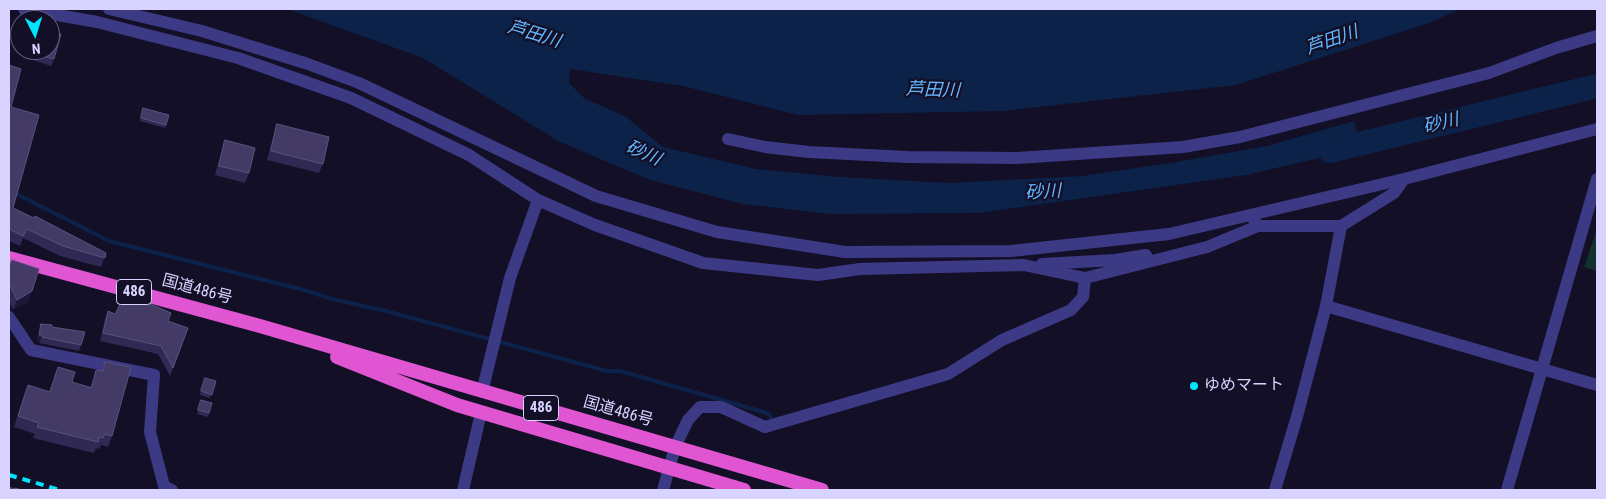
<!DOCTYPE html>
<html>
<head>
<meta charset="utf-8">
<style>
	body { margin:0 }
	#map { position:relative; width:1606px; height:499px; overflow:hidden; background:#130f26; font-family:"Roboto Condensed",sans-serif }
	canvas { display:block }
	.frame { position:absolute; inset:0; border:10px solid #d9d4ff; pointer-events:none }
	.north { position:absolute; left:10px; top:10px; width:50px; height:50px; box-sizing:border-box; background:#130f26; border:1px solid #625e7d; border-radius:50%; rotate:175deg; font-size:14px; font-weight:700; line-height:20px; text-align:center; color:#d9d4ff }
	.north::after { content:''; display:block; margin:auto; width:18px; height:22px; background:#00e5ff; clip-path:polygon(50% 0,100% 100%,50% 72%,0 100%) }
</style>
</head>
<body>
<div id="map">
<canvas width="1606" height="499"></canvas>
<div class="frame"></div>
<div class="north">N</div>
</div>
<script>
const ctx = document.querySelector('canvas').getContext('2d');
ctx.lineJoin = 'round';
function fill(path, color) {
  ctx.fillStyle = color;
  ctx.fill(path, 'evenodd');
}
function trace(path, color, width, dash) {
  ctx.strokeStyle = color;
  ctx.lineWidth = width;
  ctx.lineCap = dash ? 'butt' : 'round';
  ctx.setLineDash(dash || []);
  ctx.stroke(path);
}
function label(font, color, halo, rows, align = 'center') {
  ctx.font = font + ' "Roboto Condensed","Noto Sans JP",sans-serif';
  ctx.lineWidth = 4.5;
  ctx.setLineDash([]);
  ctx.textBaseline = 'middle';
  ctx.strokeStyle = halo;
  ctx.fillStyle = color;
  for (const [text, x, y, turn = 0] of rows) {
    ctx.save();
    ctx.translate(x, y);
    ctx.rotate((+turn || 0) * Math.PI / 180);
    ctx.textAlign = isNaN(turn) ? turn : align;
    if (halo) ctx.strokeText(text, 0, 0);
    ctx.fillText(text, 0, 0);
    ctx.restore();
  }
}
fill(new Path2D(`
	M 1596,232 L 1597,233 L 1597,271 L 1584,267 Z`), '#12302f');
fill(new Path2D(`
	M 287,9 L 1460,9 L 1429,23 L 1236,85 L 1002,111 L 798,115 L 683,86 L 570,69 L 569,83 L 584,98 L 626,117 L 663,147 L 756,169 L 840,177 L 948,183 L 1082,176 L 1176,162 L 1267,146 L 1354,121 L 1362,148 L 1246,175 L 979,213 L 830,214 L 743,204 L 650,180 L 560,142 L 423,58 Z`), '#0c2248');
trace(new Path2D(`
	M 9,190 L 109,241 L 304,290 L 332,299 L 386,311 L 607,371 L 620,371 L 767,413 L 771,417`), '#0c2248', 4);
trace(new Path2D(`
	M 1330,151 L 1597,86`), '#0c2248', 24);
trace(new Path2D(`
	M 24,9 L 97,22 L 238,58 L 351,98 L 469,155 L 538,200 L 595,225 L 703,263 L 818,275 L 860,269 L 1024,265 L 1085,278 L 1207,247 L 1258,226
	M 109,9 L 202,31 L 308,64 L 359,83 L 596,196 L 717,232 L 845,252 L 1011,251 L 1169,234 L 1404,179 L 1597,129
	M 728,139 L 765,147 L 809,152 L 907,157 L 1017,158 L 1183,147 L 1240,137 L 1489,73 L 1556,48 L 1597,36
	M 1254,220 L 1258,226 L 1341,226 L 1394,193 L 1404,179
	M 1042,264 L 1115,260 L 1146,255
	M 1326,306 L 1597,385
	M 9,317 L 31,350 L 154,375 L 150,432 L 164,486 L 172,490
	M 482,392 L 510,278 L 538,200
	M 675,447 L 688,420 L 700,407 L 721,407 L 765,427 L 948,374 L 1002,340 L 1071,310 L 1083,297 L 1085,278
	M 463,490 L 481,413`), '#3d3a85', 12);
trace(new Path2D(`
	M 663,490 L 675,447
	M 1275,490 L 1298,413 L 1326,306 L 1341,226
	M 1507,490 L 1597,179`), '#3d3a85', 12);
trace(new Path2D(`
	M 9,258 L 260,326 L 822,490
	M 337,357 L 457,405 L 744,490`), '#e055d1', 14);
trace(new Path2D(`
	M 9,475 L 60,490`), '#00e5ff', 4, [8, 6]);
fill(new Path2D(`
	M 36,50 L 50,50 L 54,59 L 51,66 L 33,60 Z
	M 9,65 L 11,107 L 13,208 L 106,253 L 101,267 L 60,256 L 23,238 L 20,246 L 9,241 Z
	M 143,108 L 169,115 L 165,128 L 140,121 Z
	M 277,124 L 323,164 L 319,173 L 267,160 L 274,134 Z
	M 225,140 L 249,173 L 245,183 L 215,175 L 222,150 Z
	M 9,267 L 29,301 L 13,310 L 9,301 Z
	M 148,303 L 171,313 L 168,321 L 188,328 L 170,376 L 158,354 L 100,341 L 105,319 L 108,311 L 115,314 Z
	M 41,324 L 52,327 L 81,345 L 79,351 L 39,343 L 40,341 L 37,341 L 39,330 Z
	M 105,362 L 112,436 L 108,447 L 101,445 L 99,449 L 96,448 L 94,453 L 33,438 L 35,434 L 14,427 L 24,396 L 49,392 L 58,367 L 72,382 L 90,387 L 96,370 L 102,371 Z
	M 205,378 L 216,381 L 210,398 L 200,395 Z
	M 212,403 L 208,417 L 197,414 L 200,404 Z`), '#312854');
fill(new Path2D(`
	M 32,291 L 29,301 L 13,310 L 17,300 Z
	M 40,335 L 42,335 L 40,341 L 37,341 Z`), '#1d163a');
const building = new Path2D(`
	M 50,31 L 61,34 L 54,59 L 35,54 L 36,50 L 50,50 Z
	M 9,65 L 21,69 L 11,107 L 39,115 L 13,208 L 34,218 L 35,216 L 106,253 L 105,258 L 63,246 L 27,229 L 23,236 L 9,229 Z
	M 143,108 L 169,115 L 166,125 L 141,118 Z
	M 277,124 L 329,137 L 323,164 L 271,151 Z
	M 225,140 L 255,148 L 249,173 L 219,166 Z
	M 12,260 L 39,269 L 32,291 L 17,300 L 9,283 L 9,267 Z
	M 125,294 L 149,301 L 148,303 L 171,313 L 168,321 L 188,328 L 173,368 L 161,346 L 103,333 L 108,311 L 115,314 Z
	M 41,324 L 52,325 L 52,327 L 85,332 L 81,345 L 42,337 L 42,335 L 40,335 Z
	M 105,362 L 131,367 L 112,436 L 105,434 L 103,438 L 99,437 L 98,442 L 37,427 L 39,423 L 18,416 L 28,385 L 50,392 L 58,367 L 75,372 L 72,382 L 92,388 L 96,370 L 103,371 Z
	M 205,378 L 216,381 L 212,395 L 201,391 Z
	M 201,400 L 212,403 L 209,413 L 198,410 Z
	M 9,487 L 14,489 L 15,488 L 22,490 L 9,490 Z`);
fill(building, '#433a66');
trace(building, '#5a527e', 1);
for (const [x, y, r, color] of [
	[1194,386,5,"#00e5ff"]
]) {
  const dot = new Path2D();
  dot.arc(x, y, r, 0, 2 * Math.PI);
  ctx.fillStyle = color;
  ctx.fill(dot);
  trace(dot, '#130f26', 2);
}
for (const [x, y, w] of [
	[134,292,35],
	[541,408,35]
]) {
  const box = new Path2D();
  box.roundRect(x - w / 2, y - 12.5, w, 25, 4);
  ctx.fillStyle = '#130f26';
  ctx.fill(box);
  trace(box, '#d9d4ff', 1);
}
label('bold 15px', '#d9d4ff', null, [
	["486",134,292],
	["486",541,408]
]);
label('16px', '#d9d4ff', '#130f26', [
	["国道486号",197,290,15],
	["国道486号",618,412,16]
]);
label('16px', '#d9d4ff', '#130f26', [
	["ゆめマート",1204,386]
], 'left');
label('italic 18px', '#62b6ff', '#130f26', [
	["芦田川",534,35,17],
	["芦田川",1332,41,-19],
	["芦田川",933,91,2],
	["砂川",1441,124,-13],
	["砂川",643,154,24],
	["砂川",1043,193,-3]
]);
</script>
</body>
</html>
